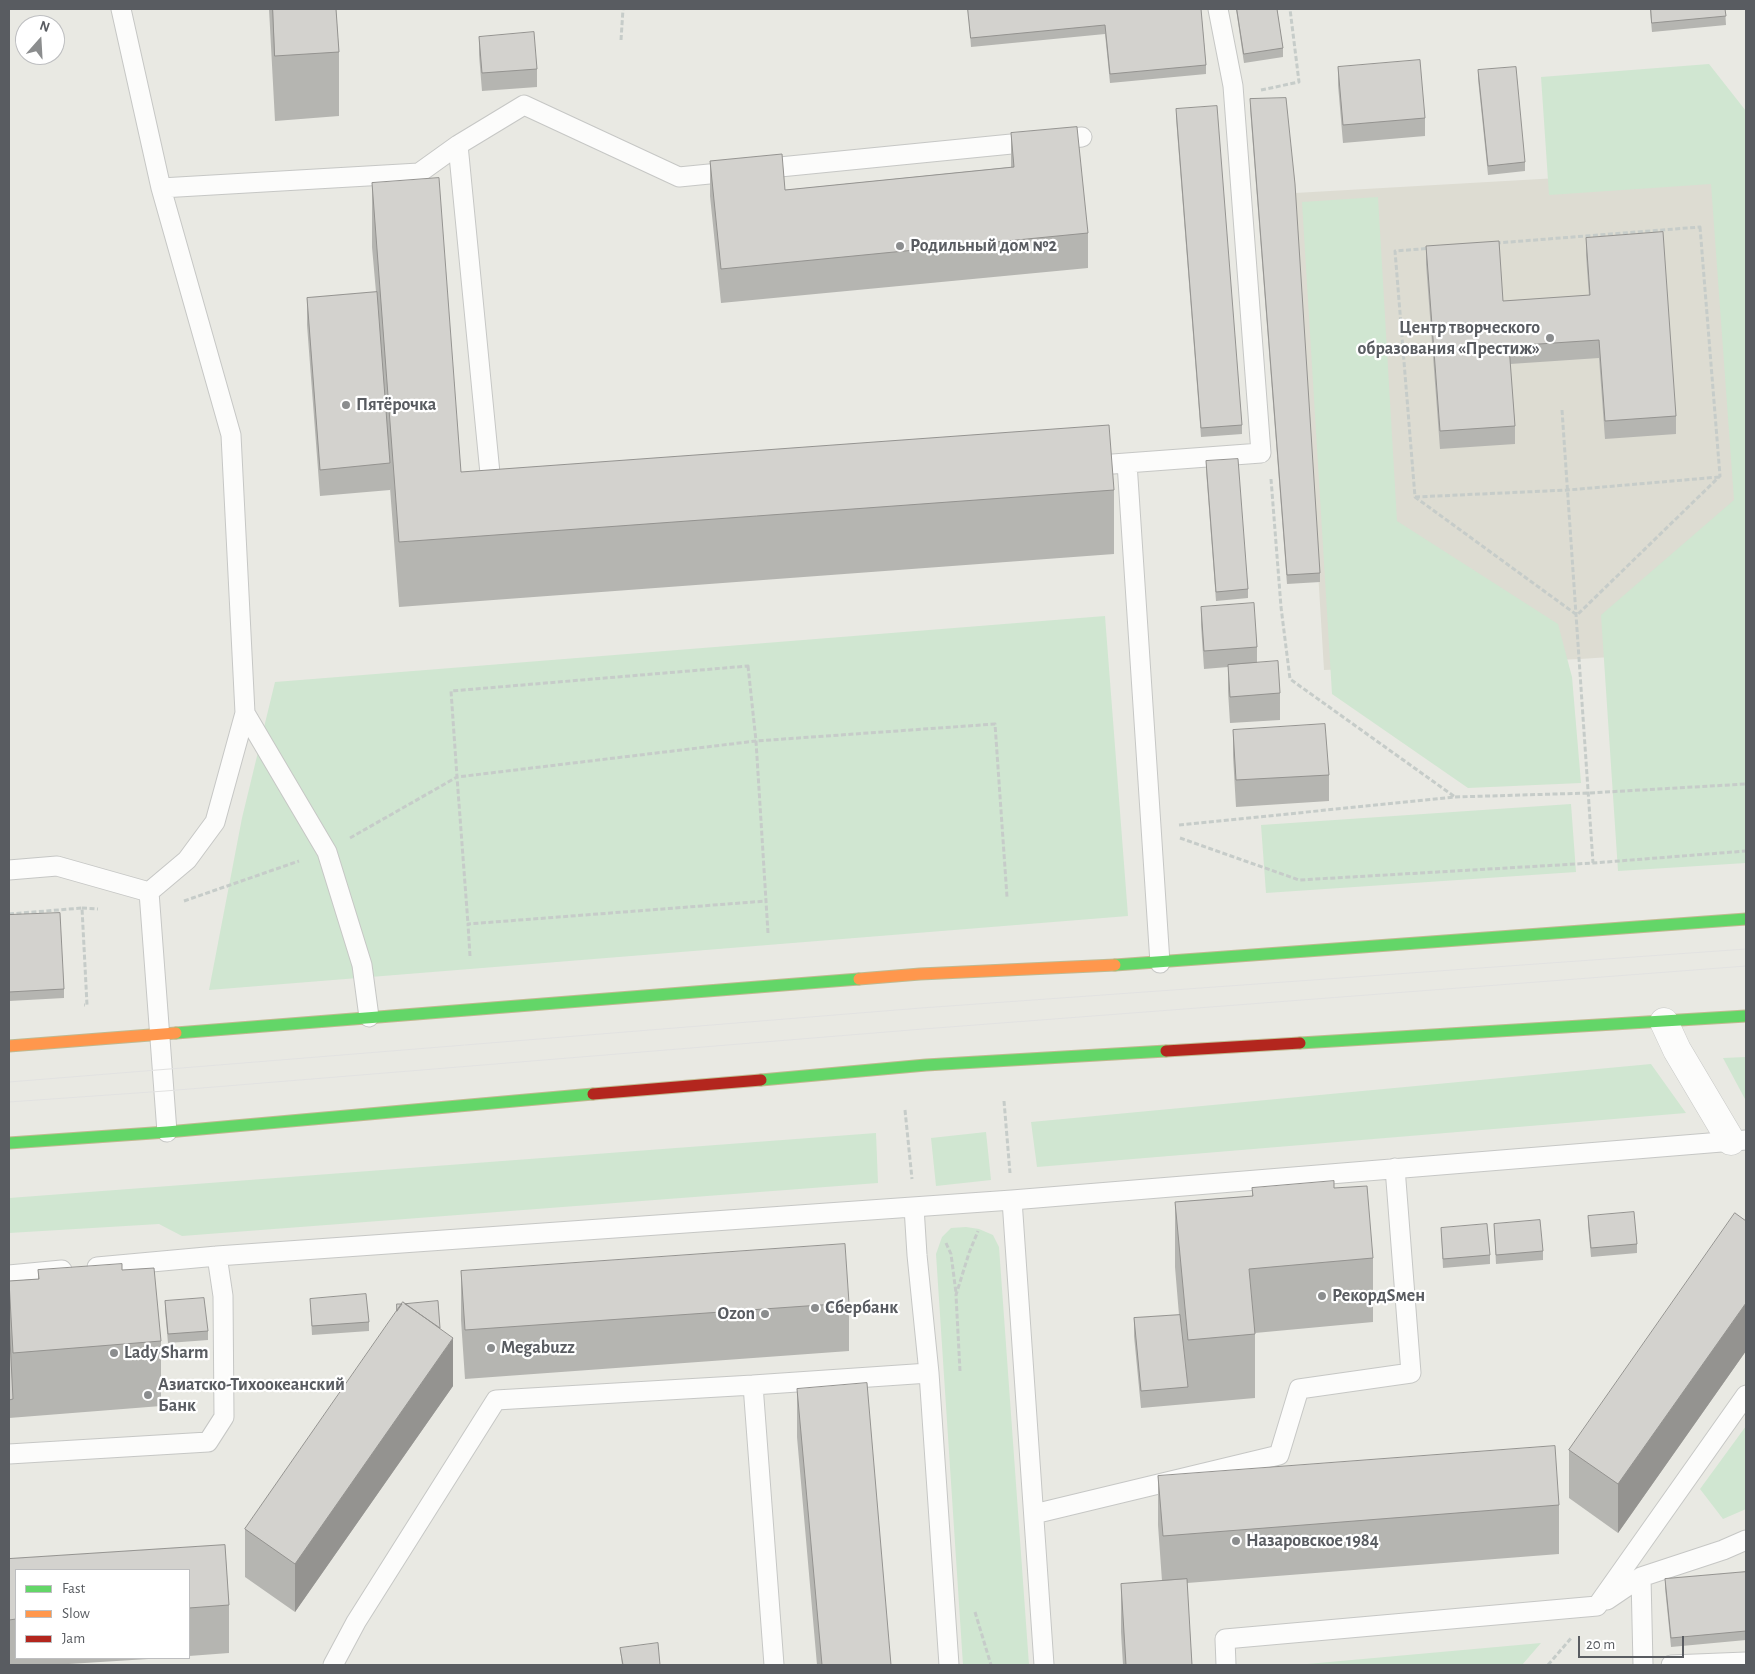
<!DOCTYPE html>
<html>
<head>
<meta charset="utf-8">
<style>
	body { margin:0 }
	#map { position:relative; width:1755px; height:1674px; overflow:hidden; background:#e9e9e3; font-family:"Alegreya Sans",sans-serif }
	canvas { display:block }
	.frame { position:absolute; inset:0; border:10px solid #595c61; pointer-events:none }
	.legend { position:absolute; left:15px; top:1569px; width:175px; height:90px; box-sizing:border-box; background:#fff; border:1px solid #bdbec0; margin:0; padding:6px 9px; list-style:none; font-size:15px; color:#595c61 }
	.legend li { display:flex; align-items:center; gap:10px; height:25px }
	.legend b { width:25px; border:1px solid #bdbec0 }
	.north { position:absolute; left:15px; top:15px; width:50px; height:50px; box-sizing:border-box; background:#fff; border:1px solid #bdbec0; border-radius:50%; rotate:19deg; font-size:14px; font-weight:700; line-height:20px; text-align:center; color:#595c61 }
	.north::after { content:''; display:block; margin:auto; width:18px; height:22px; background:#8b8d8e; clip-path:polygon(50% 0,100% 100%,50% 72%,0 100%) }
	.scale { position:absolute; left:1578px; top:1636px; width:106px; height:22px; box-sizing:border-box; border:2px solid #595c61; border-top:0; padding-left:6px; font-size:15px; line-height:18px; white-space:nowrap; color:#595c61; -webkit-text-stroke:4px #fff; paint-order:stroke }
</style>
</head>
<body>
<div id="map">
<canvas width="1755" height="1674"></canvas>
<div class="frame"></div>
<ul class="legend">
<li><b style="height:6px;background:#63d668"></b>Fast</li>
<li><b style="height:6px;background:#ff974d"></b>Slow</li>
<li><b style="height:6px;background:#b3261e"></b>Jam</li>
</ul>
<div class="north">N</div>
<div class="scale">20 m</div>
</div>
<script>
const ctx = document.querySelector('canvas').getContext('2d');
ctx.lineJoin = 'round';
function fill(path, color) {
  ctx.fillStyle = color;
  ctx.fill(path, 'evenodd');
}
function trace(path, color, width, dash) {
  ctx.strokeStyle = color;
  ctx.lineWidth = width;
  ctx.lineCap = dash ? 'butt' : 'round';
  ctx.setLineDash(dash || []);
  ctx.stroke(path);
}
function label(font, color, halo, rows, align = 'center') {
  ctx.font = font + ' "Alegreya Sans",sans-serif';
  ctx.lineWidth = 4.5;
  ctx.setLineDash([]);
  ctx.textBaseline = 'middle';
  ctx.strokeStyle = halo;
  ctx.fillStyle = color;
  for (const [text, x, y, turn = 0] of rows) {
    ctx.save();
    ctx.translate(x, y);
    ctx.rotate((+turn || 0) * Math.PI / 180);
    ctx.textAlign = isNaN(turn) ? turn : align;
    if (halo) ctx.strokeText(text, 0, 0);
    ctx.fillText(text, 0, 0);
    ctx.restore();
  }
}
fill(new Path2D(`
	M 1746,165 L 1746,648 L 1580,659 L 1324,670 L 1295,193 L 1593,176 Z`), '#dddcd2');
fill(new Path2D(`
	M 1709,64 L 1746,111 L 1746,863 L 1618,871 L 1601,615 L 1734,500 L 1711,184 L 1549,195 L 1541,77 Z
	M 1378,197 L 1397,521 L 1558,624 L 1572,677 L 1581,783 L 1468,788 L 1332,694 L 1302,202 Z
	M 1105,616 L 1128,916 L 209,990 L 242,818 L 275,682 Z
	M 1571,804 L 1576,872 L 1266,893 L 1261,825 Z
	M 1746,1057 L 1746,1099 L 1745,1099 L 1723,1058 Z
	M 1651,1064 L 1686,1113 L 1037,1167 L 1031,1122 Z
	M 986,1132 L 991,1180 L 936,1186 L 931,1138 Z
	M 876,1133 L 878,1183 L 182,1236 L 159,1224 L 9,1233 L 9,1198 Z
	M 966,1227 L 979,1229 L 993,1235 L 999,1247 L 1029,1665 L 963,1665 L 936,1254 L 942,1237 L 951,1228 Z
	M 1746,1426 L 1746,1509 L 1723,1519 L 1700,1489 Z
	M 1541,1643 L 1522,1665 L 1296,1665 Z`), '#d0e6d1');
const lane = new Path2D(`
	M 121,9 L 161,188 L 231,435 L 245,713 L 215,822 L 187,860 L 149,892 L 167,1132
	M 458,145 L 524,105 L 679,177 L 1082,137
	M 161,188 L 419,173 L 458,145 L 492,494
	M 1127,463 L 1160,963
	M 1086,466 L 1261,453 L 1233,86 L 1218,9
	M 245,713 L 327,852 L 362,965 L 369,1017
	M 9,870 L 57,866 L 149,892
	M 1012,1200 L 1044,1665
	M 914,1207 L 917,1255 L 929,1373 L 949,1665
	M 97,1267 L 217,1256 L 1012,1200 L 1746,1140
	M 9,1275 L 62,1270
	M 753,1385 L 929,1373
	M 9,1454 L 208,1442 L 224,1417 L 223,1296 L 217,1256
	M 1034,1514 L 1279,1455 L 1299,1389 L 1411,1373 L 1395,1168
	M 1641,1577 L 1643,1665
	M 1607,1600 L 1641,1577 L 1723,1550 L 1746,1540
	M 333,1665 L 356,1622 L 496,1400 L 753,1385 L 774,1665
	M 1226,1665 L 1225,1639 L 1597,1606 L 1746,1395
	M 1671,1665 L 1746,1662`);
const street = new Path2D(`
	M 1664,1022 L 1677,1050 L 1731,1141`);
const fast = new Path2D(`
	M 1115,965 L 1746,919
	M 176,1033 L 859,979
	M 1300,1043 L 1746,1016
	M 761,1080 L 926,1065 L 1166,1051
	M 9,1143 L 167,1132 L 593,1094`);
const slow = new Path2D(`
	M 859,979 L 920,974 L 1115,965
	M 9,1046 L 176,1033`);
const jam = new Path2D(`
	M 1166,1051 L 1300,1043
	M 593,1094 L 761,1080`);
trace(lane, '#c6c7c5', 21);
trace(street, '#c6c7c5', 29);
trace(fast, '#c0b990', 13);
trace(slow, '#c0b990', 13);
trace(jam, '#c0b990', 13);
trace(new Path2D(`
	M 621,40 L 623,9
	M 1261,90 L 1299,82 L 1290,9
	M 1700,227 L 1720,476 L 1577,615 L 1415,497 L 1395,251 Z
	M 1562,410 L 1593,863
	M 1271,479 L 1281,607 L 1290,679 L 1455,797
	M 1415,497 L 1568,490 L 1719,477
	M 748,666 L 756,741 L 457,777 L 451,691 Z
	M 1179,825 L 1455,797 L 1589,793 L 1746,784
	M 350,838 L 457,777 L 468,924
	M 1180,838 L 1299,880 L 1593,863 L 1746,851
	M 184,901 L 299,861
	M 82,908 L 98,909
	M 9,914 L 82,908 L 87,1005 L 84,1005
	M 768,933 L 756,741 L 995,724 L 1007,897
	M 470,956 L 468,924 L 766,901
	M 1004,1101 L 1010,1173
	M 905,1110 L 912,1179
	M 946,1243 L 951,1254 L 956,1293
	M 960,1371 L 956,1295 L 969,1253 L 978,1231
	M 975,1612 L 991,1665
	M 1548,1665 L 1572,1637`), '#c6ccc9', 3, [5, 2.5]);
trace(lane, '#fcfcfb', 19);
trace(street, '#fcfcfb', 28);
trace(fast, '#63d668', 11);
trace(slow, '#ff974d', 11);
trace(jam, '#b3261e', 11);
trace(new Path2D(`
	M 9,1082 L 921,1008 L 1746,949
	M 9,1102 L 165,1091 L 923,1029 L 1746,966`), '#e2e2e1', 1);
fill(new Path2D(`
	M 269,9 L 336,9 L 339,52 L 339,116 L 275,121 Z
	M 968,9 L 1201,9 L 1206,65 L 1206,74 L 1110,83 L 1105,34 L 971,47 Z
	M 1236,9 L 1277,9 L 1283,48 L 1283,57 L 1244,63 Z
	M 1650,9 L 1725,9 L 1726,25 L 1652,32 Z
	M 479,37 L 537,69 L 537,87 L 482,91 L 479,55 Z
	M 1338,67 L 1425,118 L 1425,136 L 1343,143 L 1338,85 Z
	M 1478,70 L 1525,162 L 1525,171 L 1488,175 L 1478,79 Z
	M 1250,99 L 1320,573 L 1320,582 L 1287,584 L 1250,108 Z
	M 1176,109 L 1242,425 L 1242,434 L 1201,437 L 1176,118 Z
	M 1011,133 L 1088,233 L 1088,268 L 721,303 L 710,196 L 710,161 L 785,190 L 1011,167 Z
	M 372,183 L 461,472 L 1114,490 L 1114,554 L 399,607 L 390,488 L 390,490 L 320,496 L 307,325 L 307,298 L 376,292 L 372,247 Z
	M 1586,238 L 1676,416 L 1676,434 L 1605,439 L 1599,358 L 1510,364 L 1515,426 L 1515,444 L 1440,449 L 1426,264 L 1426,246 L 1503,301 L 1589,296 L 1586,255 Z
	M 1206,461 L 1248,589 L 1248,598 L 1216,601 L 1206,470 Z
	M 1201,607 L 1257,647 L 1257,663 L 1280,693 L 1280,720 L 1230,723 L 1228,691 L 1228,667 L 1204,669 L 1201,625 Z
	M 1233,730 L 1329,775 L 1329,801 L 1236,807 L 1233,756 Z
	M 9,915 L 64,989 L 64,998 L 9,1001 Z
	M 1252,1188 L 1334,1188 L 1373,1258 L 1373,1322 L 1255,1333 L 1255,1398 L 1141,1408 L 1134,1336 L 1134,1318 L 1179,1315 L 1175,1267 L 1175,1202 L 1252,1196 Z
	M 1588,1216 L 1637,1244 L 1637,1253 L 1591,1257 L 1588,1225 Z
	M 1746,1221 L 1746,1351 L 1618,1533 L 1569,1498 L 1569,1450 Z
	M 1494,1224 L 1543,1251 L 1543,1260 L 1496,1264 Z
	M 1441,1228 L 1490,1255 L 1490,1264 L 1443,1268 Z
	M 38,1270 L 122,1270 L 161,1341 L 161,1406 L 9,1418 L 9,1281 L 38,1279 Z
	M 461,1271 L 849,1303 L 849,1351 L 465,1379 L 461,1320 Z
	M 310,1299 L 369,1322 L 369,1331 L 312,1335 Z
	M 165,1301 L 208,1331 L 208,1340 L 168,1343 L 165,1310 Z
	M 397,1304 L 440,1328 L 453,1386 L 295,1612 L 245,1577 L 245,1529 L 397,1312 Z
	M 797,1389 L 891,1665 L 817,1665 L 797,1437 Z
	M 1158,1476 L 1559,1505 L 1559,1554 L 1187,1583 L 1192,1665 L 1123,1665 L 1121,1632 L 1121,1584 L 1162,1581 L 1158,1525 Z
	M 225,1545 L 229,1605 L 229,1653 L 189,1656 L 189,1570 L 16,1570 L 16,1658 L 164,1658 L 53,1665 L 9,1665 L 9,1559 Z
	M 1746,1572 L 1746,1640 L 1671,1647 L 1665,1588 L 1665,1579 Z
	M 620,1648 L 660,1665 L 622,1665 Z`), '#b5b5b1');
fill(new Path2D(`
	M 1746,1303 L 1746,1351 L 1618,1533 L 1618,1484 Z
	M 453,1338 L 453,1386 L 295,1612 L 295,1564 Z`), '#949390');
const building = new Path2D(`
	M 273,9 L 336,9 L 339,52 L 275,56 Z
	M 968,9 L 1201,9 L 1206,65 L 1110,74 L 1105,25 L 971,38 Z
	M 1237,9 L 1277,9 L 1283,48 L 1244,54 Z
	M 1651,9 L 1725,9 L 1726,16 L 1652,23 Z
	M 534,32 L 537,69 L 482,73 L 479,37 Z
	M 1420,60 L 1425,118 L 1343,125 L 1338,67 Z
	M 1516,67 L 1525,162 L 1488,166 L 1478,70 Z
	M 1286,98 L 1295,184 L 1320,573 L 1287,575 L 1250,99 Z
	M 1217,106 L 1242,425 L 1201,428 L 1176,109 Z
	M 1077,127 L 1088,233 L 721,269 L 710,161 L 782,154 L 785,190 L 1014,167 L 1011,133 Z
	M 439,178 L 461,472 L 1109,425 L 1114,490 L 399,542 L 372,183 Z
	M 1663,232 L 1676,416 L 1605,421 L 1599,340 L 1509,346 L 1515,426 L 1440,431 L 1426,246 L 1499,241 L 1503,301 L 1590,295 L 1586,238 Z
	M 377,292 L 390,463 L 320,470 L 307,298 Z
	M 1238,459 L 1248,589 L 1216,592 L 1206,461 Z
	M 1254,603 L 1257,647 L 1204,651 L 1201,607 Z
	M 1278,661 L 1280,693 L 1230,697 L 1228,665 Z
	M 1325,724 L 1329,775 L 1236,780 L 1233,730 Z
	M 60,913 L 64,989 L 9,992 L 9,915 Z
	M 1334,1181 L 1334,1188 L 1367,1186 L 1373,1258 L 1249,1269 L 1255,1334 L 1188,1340 L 1175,1202 L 1253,1196 L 1252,1188 Z
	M 1634,1212 L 1637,1244 L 1591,1248 L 1588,1216 Z
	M 1735,1213 L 1746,1221 L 1746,1303 L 1618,1484 L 1569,1450 Z
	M 1540,1220 L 1543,1251 L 1496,1255 L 1494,1224 Z
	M 1487,1224 L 1490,1255 L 1443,1259 L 1441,1228 Z
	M 845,1244 L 849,1303 L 465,1330 L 461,1271 Z
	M 122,1264 L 122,1270 L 154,1268 L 161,1341 L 13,1353 L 9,1281 L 39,1279 L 38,1270 Z
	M 366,1294 L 369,1322 L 312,1326 L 310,1299 Z
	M 204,1298 L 208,1331 L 168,1334 L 165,1301 Z
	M 438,1301 L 440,1328 L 405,1304 Z
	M 403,1302 L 453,1338 L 295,1564 L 245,1529 Z
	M 397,1304 L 402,1304 L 397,1311 Z
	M 1180,1315 L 1188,1387 L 1141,1391 L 1134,1318 Z
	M 9,1319 L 13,1399 L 9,1400 Z
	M 867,1383 L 891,1665 L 822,1665 L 797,1389 Z
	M 1555,1446 L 1559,1505 L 1163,1536 L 1158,1476 Z
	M 225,1545 L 229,1605 L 189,1608 L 189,1570 L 16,1570 L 16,1619 L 9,1620 L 9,1559 Z
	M 1746,1572 L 1746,1631 L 1671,1638 L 1665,1579 Z
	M 1187,1579 L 1192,1665 L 1126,1665 L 1121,1584 Z
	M 658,1643 L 660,1665 L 623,1665 L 620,1648 Z`);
fill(building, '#d3d2ce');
trace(building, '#949390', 1);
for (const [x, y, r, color] of [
	[900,246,5,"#8b8d8e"],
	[1550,338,5,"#8b8d8e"],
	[346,405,5,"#8b8d8e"],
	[1322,1296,5,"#8b8d8e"],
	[815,1308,5,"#8b8d8e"],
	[765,1314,5,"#8b8d8e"],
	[491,1348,5,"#8b8d8e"],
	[114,1353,5,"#8b8d8e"],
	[148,1395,5,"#8b8d8e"],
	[1236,1541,5,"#8b8d8e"]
]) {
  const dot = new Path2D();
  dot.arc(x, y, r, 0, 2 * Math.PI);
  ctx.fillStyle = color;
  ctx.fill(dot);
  trace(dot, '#fff', 2);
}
label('bold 18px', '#595c61', '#fff', [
	["Родильный дом №2",910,246],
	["Центр творческого",1540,328,"right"],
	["образования «Престиж»",1540,349,"right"],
	["Пятёрочка",356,405],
	["РекордSмен",1332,1296],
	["Сбербанк",825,1308],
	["Ozon",755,1314,"right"],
	["Megabuzz",501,1348],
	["Lady Sharm",124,1353],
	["Азиатско-Тихоокеанский",158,1385],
	["Банк",158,1406],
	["Назаровское 1984",1246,1541]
], 'left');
</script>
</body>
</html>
